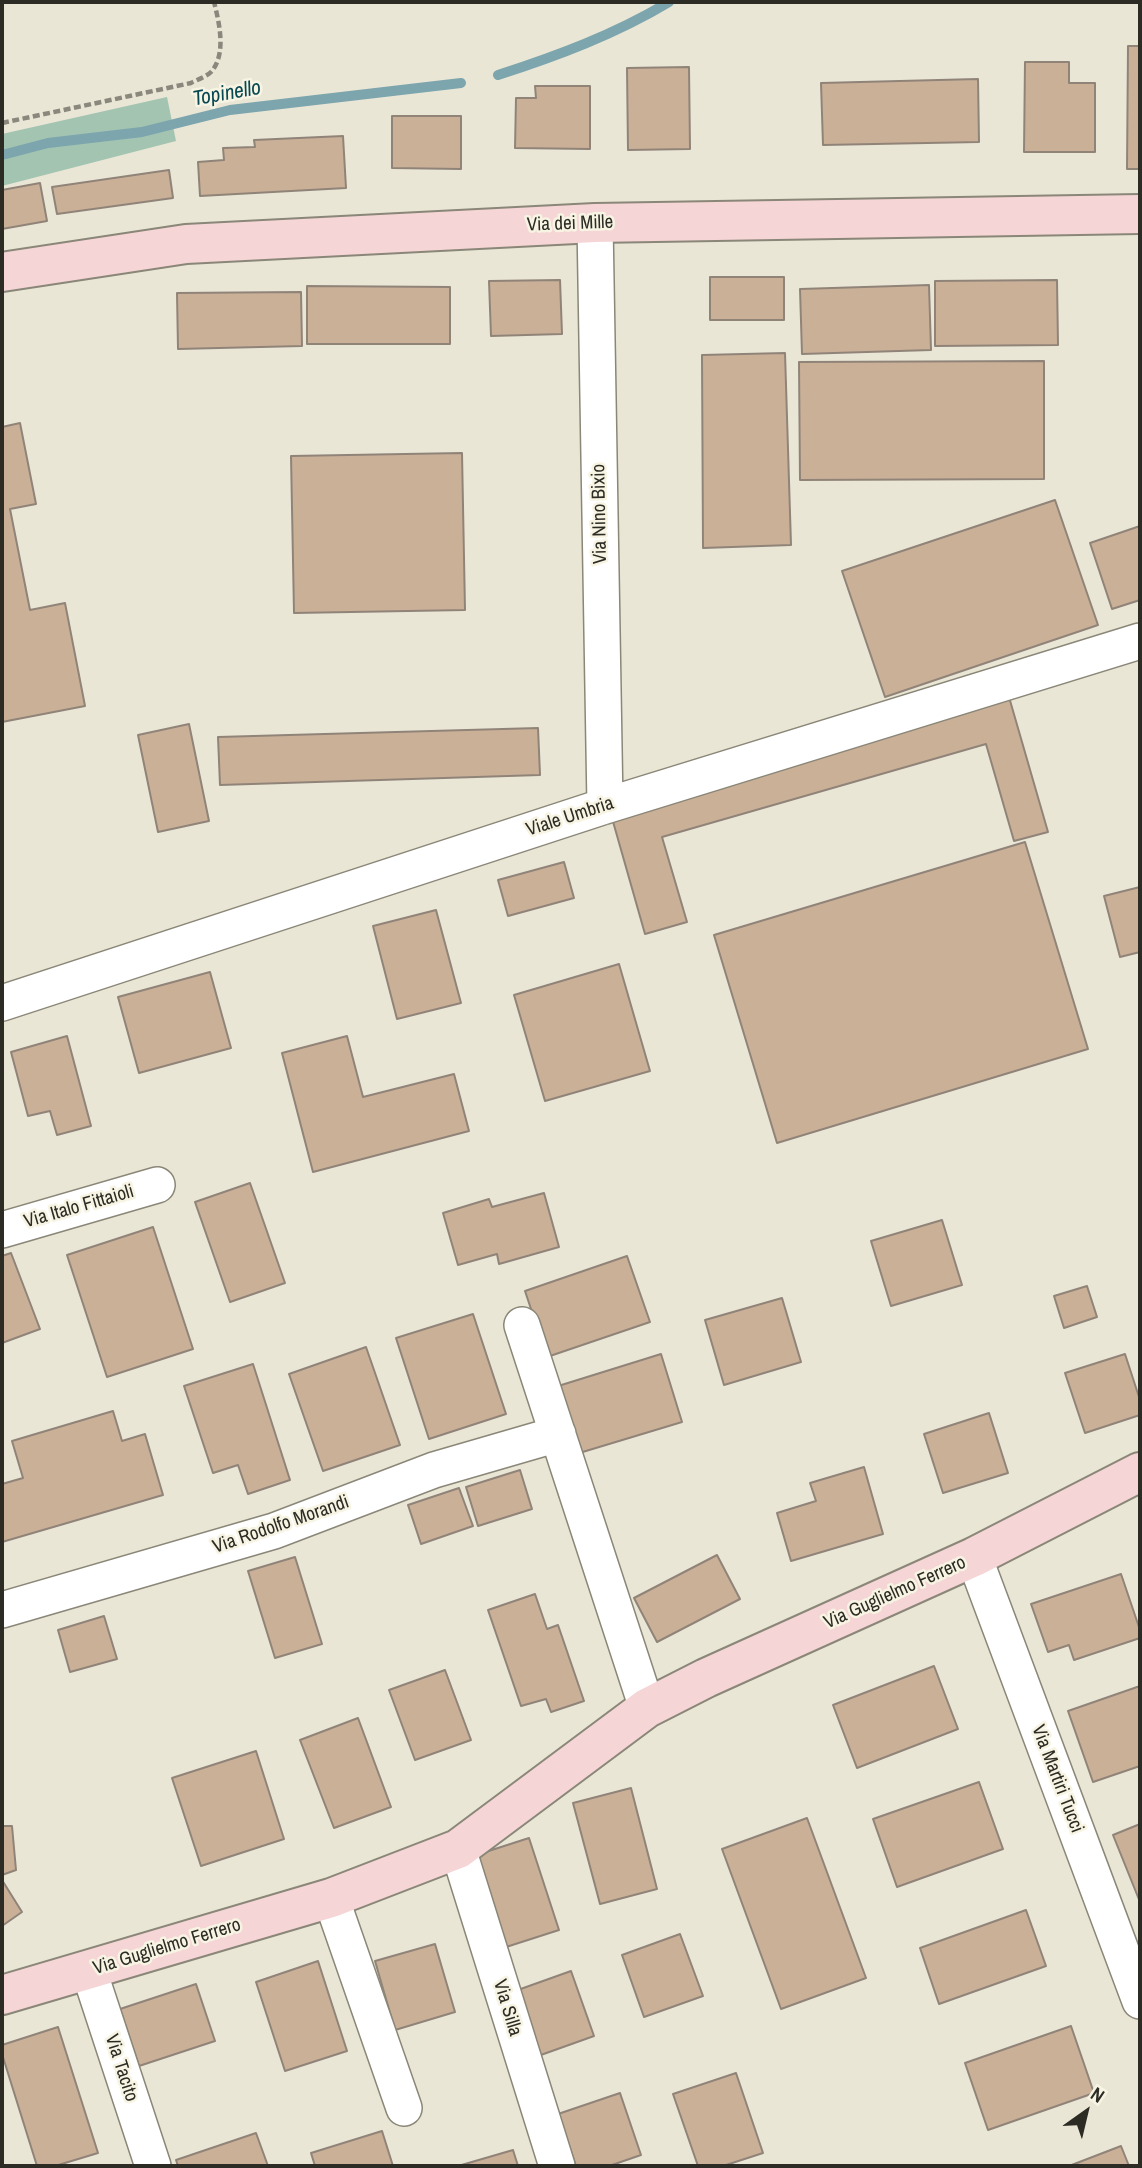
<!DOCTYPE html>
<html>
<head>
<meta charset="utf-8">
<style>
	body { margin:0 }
	#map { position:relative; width:1142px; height:2168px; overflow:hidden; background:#eae6d6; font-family:"Archivo Narrow",sans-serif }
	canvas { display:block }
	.frame { position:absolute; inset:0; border:4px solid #2c2b24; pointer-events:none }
	.north { position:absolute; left:1051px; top:2077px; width:70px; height:70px; -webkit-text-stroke:5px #f7f4e3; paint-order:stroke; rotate:34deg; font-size:19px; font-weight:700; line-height:28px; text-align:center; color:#2c2b24 }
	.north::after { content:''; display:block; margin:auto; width:24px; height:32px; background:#2c2b24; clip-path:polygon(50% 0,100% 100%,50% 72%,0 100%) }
</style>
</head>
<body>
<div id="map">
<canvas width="1142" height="2168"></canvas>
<div class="frame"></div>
<div class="north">N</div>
</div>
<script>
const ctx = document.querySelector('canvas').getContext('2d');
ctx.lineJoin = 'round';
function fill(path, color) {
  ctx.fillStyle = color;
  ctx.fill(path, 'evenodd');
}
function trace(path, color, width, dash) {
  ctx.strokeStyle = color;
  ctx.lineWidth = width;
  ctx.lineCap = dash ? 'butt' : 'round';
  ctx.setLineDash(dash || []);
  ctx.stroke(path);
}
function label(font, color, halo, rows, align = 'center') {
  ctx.font = font + ' "Archivo Narrow",sans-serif';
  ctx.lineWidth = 5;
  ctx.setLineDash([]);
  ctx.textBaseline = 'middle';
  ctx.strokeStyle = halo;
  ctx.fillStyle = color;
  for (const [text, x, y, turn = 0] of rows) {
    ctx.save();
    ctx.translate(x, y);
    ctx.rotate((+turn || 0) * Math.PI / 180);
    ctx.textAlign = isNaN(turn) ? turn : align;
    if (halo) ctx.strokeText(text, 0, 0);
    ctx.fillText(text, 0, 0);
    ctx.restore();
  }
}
fill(new Path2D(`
	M 167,97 L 176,141 L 2,186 L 2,134 Z`), '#a2c4b1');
trace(new Path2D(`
	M 498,75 C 557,56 616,34 669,2
	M 2,155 L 48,143 L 142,132 L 230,110 L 461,83`), '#7ca5ad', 10);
const building = new Path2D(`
	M 1128,46 L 1140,46 L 1140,169 L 1127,169 Z
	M 1025,62 L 1069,62 L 1069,83 L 1095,83 L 1095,152 L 1024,152 Z
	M 689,67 L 690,149 L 628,150 L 627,68 Z
	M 978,79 L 979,142 L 823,145 L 821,83 Z
	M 535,86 L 590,86 L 590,149 L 515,148 L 516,98 L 536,98 Z
	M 392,116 L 461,116 L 461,169 L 392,168 Z
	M 343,136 L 346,188 L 200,196 L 198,162 L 224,160 L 223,148 L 255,147 L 254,140 Z
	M 169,170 L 173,198 L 57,214 L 52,187 Z
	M 40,183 L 47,221 L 2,229 L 2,190 Z
	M 710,277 L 784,277 L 784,320 L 710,320 Z
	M 560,280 L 562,334 L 491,336 L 489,281 Z
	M 1057,280 L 1058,345 L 935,346 L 935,281 Z
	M 929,285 L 931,350 L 802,354 L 800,289 Z
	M 307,286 L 450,287 L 450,344 L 307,344 Z
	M 301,292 L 302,346 L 178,349 L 177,293 Z
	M 785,353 L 791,545 L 703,548 L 702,355 Z
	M 1044,361 L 1044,479 L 800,480 L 799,362 Z
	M 20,423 L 36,504 L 10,509 L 30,610 L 65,603 L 85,706 L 2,722 L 2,427 Z
	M 462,453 L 465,610 L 294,613 L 291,456 Z
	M 1055,500 L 1098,625 L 885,697 L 842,571 Z
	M 1140,526 L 1140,600 L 1112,609 L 1090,543 Z
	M 1009,697 L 1048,832 L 1014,841 L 986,744 L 662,837 L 687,922 L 645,934 L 610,811 Z
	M 189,724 L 209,821 L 158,832 L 138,735 Z
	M 538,728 L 540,775 L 220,785 L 218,737 Z
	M 1025,842 L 1088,1049 L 777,1143 L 714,935 Z
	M 564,862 L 574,898 L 508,916 L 498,880 Z
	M 1140,887 L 1140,952 L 1120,957 L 1104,896 Z
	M 436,910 L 461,1003 L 397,1019 L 373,926 Z
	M 619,964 L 650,1071 L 545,1101 L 514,995 Z
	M 210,972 L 231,1048 L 139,1073 L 118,997 Z
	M 67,1036 L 91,1126 L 57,1135 L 50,1111 L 28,1116 L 11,1052 Z
	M 347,1036 L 363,1097 L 454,1074 L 469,1131 L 313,1172 L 282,1053 Z
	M 250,1183 L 285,1283 L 230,1302 L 195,1202 Z
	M 544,1193 L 559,1247 L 499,1264 L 497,1254 L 458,1265 L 443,1213 L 489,1199 L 492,1207 Z
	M 942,1220 L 962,1285 L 891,1306 L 871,1241 Z
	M 153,1227 L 193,1349 L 107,1377 L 67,1255 Z
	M 11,1253 L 40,1329 L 2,1343 L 2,1256 Z
	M 627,1256 L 650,1322 L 547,1357 L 525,1291 Z
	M 1087,1286 L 1097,1317 L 1064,1328 L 1054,1296 Z
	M 782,1298 L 801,1362 L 724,1385 L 705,1320 Z
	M 473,1314 L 506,1414 L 429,1439 L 396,1338 Z
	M 366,1347 L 400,1445 L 323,1471 L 289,1374 Z
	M 661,1354 L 682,1422 L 576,1454 L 555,1387 Z
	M 1125,1354 L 1140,1400 L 1140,1415 L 1085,1433 L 1065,1373 Z
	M 253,1364 L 290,1480 L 248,1494 L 238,1465 L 213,1473 L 184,1386 Z
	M 113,1411 L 122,1441 L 145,1434 L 163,1495 L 2,1542 L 2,1484 L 23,1478 L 12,1441 Z
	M 989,1413 L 1008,1473 L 943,1493 L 924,1434 Z
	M 864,1467 L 883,1534 L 791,1561 L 777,1513 L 816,1501 L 810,1483 Z
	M 520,1470 L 532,1509 L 478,1526 L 466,1487 Z
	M 459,1488 L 473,1526 L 421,1544 L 408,1505 Z
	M 717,1555 L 740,1599 L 657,1642 L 634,1598 Z
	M 295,1557 L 322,1644 L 275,1658 L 248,1571 Z
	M 1121,1574 L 1140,1630 L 1140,1638 L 1074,1660 L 1069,1645 L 1048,1652 L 1031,1604 Z
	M 535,1594 L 547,1629 L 558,1625 L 584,1701 L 551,1712 L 546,1699 L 521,1706 L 488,1610 Z
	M 104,1616 L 117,1659 L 70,1672 L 58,1630 Z
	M 934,1666 L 958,1729 L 857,1768 L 833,1705 Z
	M 445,1670 L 471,1740 L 415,1760 L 389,1690 Z
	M 1140,1686 L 1140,1766 L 1093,1782 L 1068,1711 Z
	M 358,1718 L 391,1807 L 334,1828 L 300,1740 Z
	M 256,1751 L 284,1839 L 201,1866 L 172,1778 Z
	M 979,1782 L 1003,1849 L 897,1887 L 873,1819 Z
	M 631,1788 L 657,1889 L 600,1904 L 573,1803 Z
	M 807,1818 L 866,1978 L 781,2009 L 722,1849 Z
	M 1140,1824 L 1140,1902 L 1113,1835 Z
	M 2,1826 L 12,1826 L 16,1870 L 2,1875 Z
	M 529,1838 L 559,1930 L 503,1948 L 473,1856 Z
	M 2,1880 L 22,1912 L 2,1926 Z
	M 1026,1910 L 1046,1966 L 939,2004 L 920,1948 Z
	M 680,1934 L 703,1996 L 644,2017 L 622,1955 Z
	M 435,1944 L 455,2012 L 395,2030 L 375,1961 Z
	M 318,1961 L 347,2051 L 285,2071 L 256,1982 Z
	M 571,1971 L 594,2036 L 538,2056 L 515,1991 Z
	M 196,1984 L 215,2041 L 139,2066 L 120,2009 Z
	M 1071,2026 L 1094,2093 L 988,2130 L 965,2063 Z
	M 58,2027 L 98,2153 L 55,2166 L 37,2166 L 2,2054 L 2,2045 Z
	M 736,2073 L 763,2153 L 723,2166 L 698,2166 L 673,2094 Z
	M 620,2093 L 641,2155 L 609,2166 L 576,2166 L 558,2114 Z
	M 382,2131 L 393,2166 L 315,2166 L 311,2153 Z
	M 256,2133 L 268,2166 L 178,2166 L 176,2160 Z
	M 1121,2146 L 1129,2166 L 1069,2166 Z
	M 513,2150 L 518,2166 L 458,2166 Z`);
fill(building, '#cbb098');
trace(building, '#908479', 2);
const street = new Path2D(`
	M 595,223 L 605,806
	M 2,1003 L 605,806 L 1140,641
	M 2,1230 L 157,1185
	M 522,1325 L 647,1708
	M 974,1557 L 1140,2001
	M 2,1610 L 274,1531 L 434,1470 L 558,1434
	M 458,1849 L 557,2166
	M 331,1898 L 404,2108
	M 89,1971 L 153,2166`);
const secondary = new Path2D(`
	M 2,272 L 186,244 L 595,223 L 1140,214
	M 2,1995 L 331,1898 L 458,1849 L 647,1708 L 706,1678 L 974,1557 L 1140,1472`);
trace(street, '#8a8778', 38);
trace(secondary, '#8a8778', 42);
trace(new Path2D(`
	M 2,123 L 191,83 C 197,80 207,76 211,72 C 227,54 219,22 214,2`), '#8a877c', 4.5, [7, 3.5]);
trace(street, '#fff', 35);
trace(secondary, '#f5d5d6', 38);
label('19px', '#2c2b24', '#f7f4e3', [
	["Via dei Mille",570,224,-2],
	["Via Nino Bixio",600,514,-91],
	["Viale Umbria",570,817,-18],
	["Via Italo Fittaioli",79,1207,-16],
	["Via Rodolfo Morandi",281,1525,-19],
	["Via Guglielmo Ferrero",895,1593,-24],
	["Via Martiri Tucci",1057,1779,69],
	["Via Guglielmo Ferrero",167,1947,-17],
	["Via Silla",507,2008,73],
	["Via Tacito",121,2068,72]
]);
label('italic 21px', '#064751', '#f7f4e3', [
	["Topinello",227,94,-10]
]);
</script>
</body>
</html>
